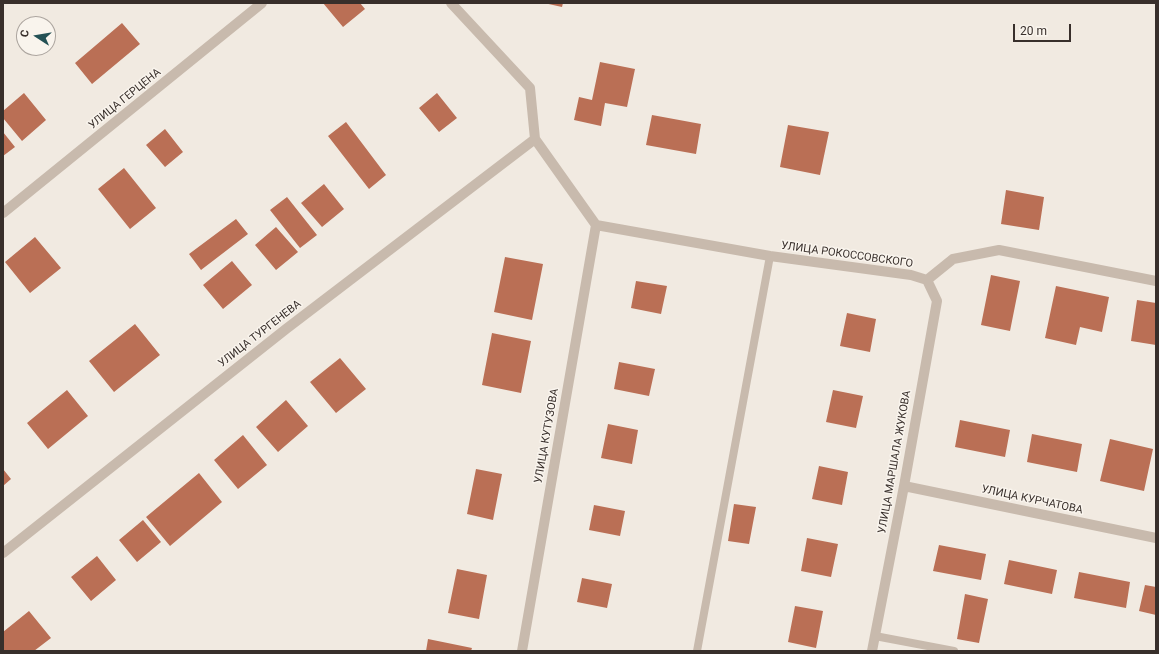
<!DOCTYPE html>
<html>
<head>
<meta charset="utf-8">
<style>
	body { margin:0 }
	#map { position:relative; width:1159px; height:654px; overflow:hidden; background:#f1eae1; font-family:Roboto,sans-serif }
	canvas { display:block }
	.frame { position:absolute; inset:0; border:4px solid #382f2b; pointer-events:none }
	.north { position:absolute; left:16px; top:16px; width:40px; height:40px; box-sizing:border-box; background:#f9f4ed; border:1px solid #aca59f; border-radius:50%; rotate:282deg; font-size:11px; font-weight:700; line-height:16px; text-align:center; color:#382f2b }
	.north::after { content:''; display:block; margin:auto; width:14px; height:18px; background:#245155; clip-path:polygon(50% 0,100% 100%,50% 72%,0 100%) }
	.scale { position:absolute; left:1013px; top:24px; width:58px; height:18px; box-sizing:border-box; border:2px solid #382f2b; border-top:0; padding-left:5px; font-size:12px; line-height:14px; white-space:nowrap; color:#382f2b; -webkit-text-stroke:3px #f9f4ed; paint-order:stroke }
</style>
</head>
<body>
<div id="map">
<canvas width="1159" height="654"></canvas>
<div class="frame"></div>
<div class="north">С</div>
<div class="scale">20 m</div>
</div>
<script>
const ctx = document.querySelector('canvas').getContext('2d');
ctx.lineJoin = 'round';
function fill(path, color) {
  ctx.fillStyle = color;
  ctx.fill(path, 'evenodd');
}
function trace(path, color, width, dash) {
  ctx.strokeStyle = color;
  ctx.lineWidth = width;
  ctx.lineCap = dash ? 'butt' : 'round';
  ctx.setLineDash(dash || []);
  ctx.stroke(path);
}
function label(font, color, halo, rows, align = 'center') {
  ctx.font = font + ' Roboto,sans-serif';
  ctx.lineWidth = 3;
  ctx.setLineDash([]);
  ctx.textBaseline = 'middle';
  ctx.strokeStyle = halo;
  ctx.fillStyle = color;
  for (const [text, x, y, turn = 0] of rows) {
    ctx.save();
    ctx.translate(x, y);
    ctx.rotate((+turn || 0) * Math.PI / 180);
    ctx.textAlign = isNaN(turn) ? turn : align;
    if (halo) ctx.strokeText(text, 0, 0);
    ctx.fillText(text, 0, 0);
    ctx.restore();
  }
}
fill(new Path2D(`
	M 323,3 L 360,3 L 365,9 L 343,27 Z
	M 544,3 L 563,3 L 562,7 Z
	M 122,23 L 140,44 L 92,84 L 75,63 Z
	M 600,62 L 635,69 L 627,107 L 605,103 L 601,126 L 574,120 L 579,97 L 592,100 Z
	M 24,93 L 46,120 L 22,141 L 3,118 L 3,111 Z
	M 437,93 L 457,118 L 439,132 L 419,108 Z
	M 652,115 L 701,124 L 696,154 L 646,145 Z
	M 346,122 L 386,175 L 369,189 L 328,136 Z
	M 788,125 L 829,132 L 820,175 L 780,167 Z
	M 165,129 L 183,152 L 165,167 L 146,145 Z
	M 3,132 L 15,147 L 3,156 Z
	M 124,168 L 156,208 L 130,229 L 98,189 Z
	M 324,184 L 344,209 L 322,227 L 301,203 Z
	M 1006,190 L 1044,197 L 1039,230 L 1001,224 Z
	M 287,197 L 317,235 L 300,248 L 270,210 Z
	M 236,219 L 248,234 L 201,270 L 189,254 Z
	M 276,227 L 298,252 L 276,270 L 255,245 Z
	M 35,237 L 61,268 L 30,293 L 5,262 Z
	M 505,257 L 543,264 L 532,320 L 494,312 Z
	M 232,261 L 252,285 L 223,309 L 203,285 Z
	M 991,275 L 1020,281 L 1010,331 L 981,325 Z
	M 636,281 L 667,286 L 661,314 L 631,308 Z
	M 1056,286 L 1109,297 L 1102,332 L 1080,327 L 1076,345 L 1045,338 Z
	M 1137,300 L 1156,303 L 1156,345 L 1131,341 Z
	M 847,313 L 876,319 L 870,352 L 840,346 Z
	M 135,324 L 160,355 L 114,392 L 89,361 Z
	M 492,333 L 531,341 L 521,393 L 482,385 Z
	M 340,358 L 366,389 L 336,413 L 310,382 Z
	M 619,362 L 655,369 L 649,396 L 614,389 Z
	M 67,390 L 88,416 L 48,449 L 27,423 Z
	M 833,390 L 863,396 L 856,428 L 826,422 Z
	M 286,400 L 308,426 L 278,452 L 256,427 Z
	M 960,420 L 1010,430 L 1005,457 L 955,447 Z
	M 608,424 L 638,430 L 632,464 L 601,458 Z
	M 1032,434 L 1082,444 L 1077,472 L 1027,462 Z
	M 243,435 L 267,465 L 238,489 L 214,460 Z
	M 1110,439 L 1153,449 L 1144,491 L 1100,481 Z
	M 819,466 L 848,472 L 842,505 L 812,499 Z
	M 3,469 L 11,479 L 3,486 Z
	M 476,469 L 502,474 L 493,520 L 467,514 Z
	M 199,473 L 222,502 L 170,546 L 146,517 Z
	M 734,504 L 756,507 L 749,544 L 728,541 Z
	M 594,505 L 625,511 L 620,536 L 589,530 Z
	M 143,520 L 161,542 L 137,562 L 119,540 Z
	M 807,538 L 838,544 L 831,577 L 801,571 Z
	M 939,545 L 986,554 L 981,580 L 933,571 Z
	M 97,556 L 116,580 L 91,601 L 71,577 Z
	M 1009,560 L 1057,570 L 1052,594 L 1004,584 Z
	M 457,569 L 487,575 L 479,619 L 448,613 Z
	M 1079,572 L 1130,582 L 1126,608 L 1074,598 Z
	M 582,578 L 612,584 L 607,608 L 577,602 Z
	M 1145,585 L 1156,587 L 1156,615 L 1139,611 Z
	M 965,594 L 988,599 L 979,643 L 957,639 Z
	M 795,606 L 823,611 L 816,648 L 788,642 Z
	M 29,611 L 51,638 L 34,651 L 3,651 L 3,632 Z
	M 428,639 L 472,648 L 471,651 L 426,651 Z`), '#ba6f55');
trace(new Path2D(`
	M 875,636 L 954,651
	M 697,651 L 770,256`), '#c8baad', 8);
trace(new Path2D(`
	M 451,3 L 530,88 L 535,139 L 596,225
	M 3,213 L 262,3
	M 596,225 L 770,256 L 911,275 L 927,280
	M 927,280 L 953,259 L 999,250 L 1156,281
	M 904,486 L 1156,538
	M 3,553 L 286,329 L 535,139
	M 522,651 L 596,225
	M 872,651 L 904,486 L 937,301 L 927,280`), '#c8baad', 10);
label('11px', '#382f2b', '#f9f4ed', [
	["УЛИЦА ГЕРЦЕНА",125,99,-39],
	["УЛИЦА РОКОССОВСКОГО",847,255,8],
	["УЛИЦА ТУРГЕНЕВА",260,334,-38],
	["УЛИЦА КУТУЗОВА",547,436,-80],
	["УЛИЦА МАРШАЛА ЖУКОВА",895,462,-80],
	["УЛИЦА КУРЧАТОВА",1032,500,12]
]);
</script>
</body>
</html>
